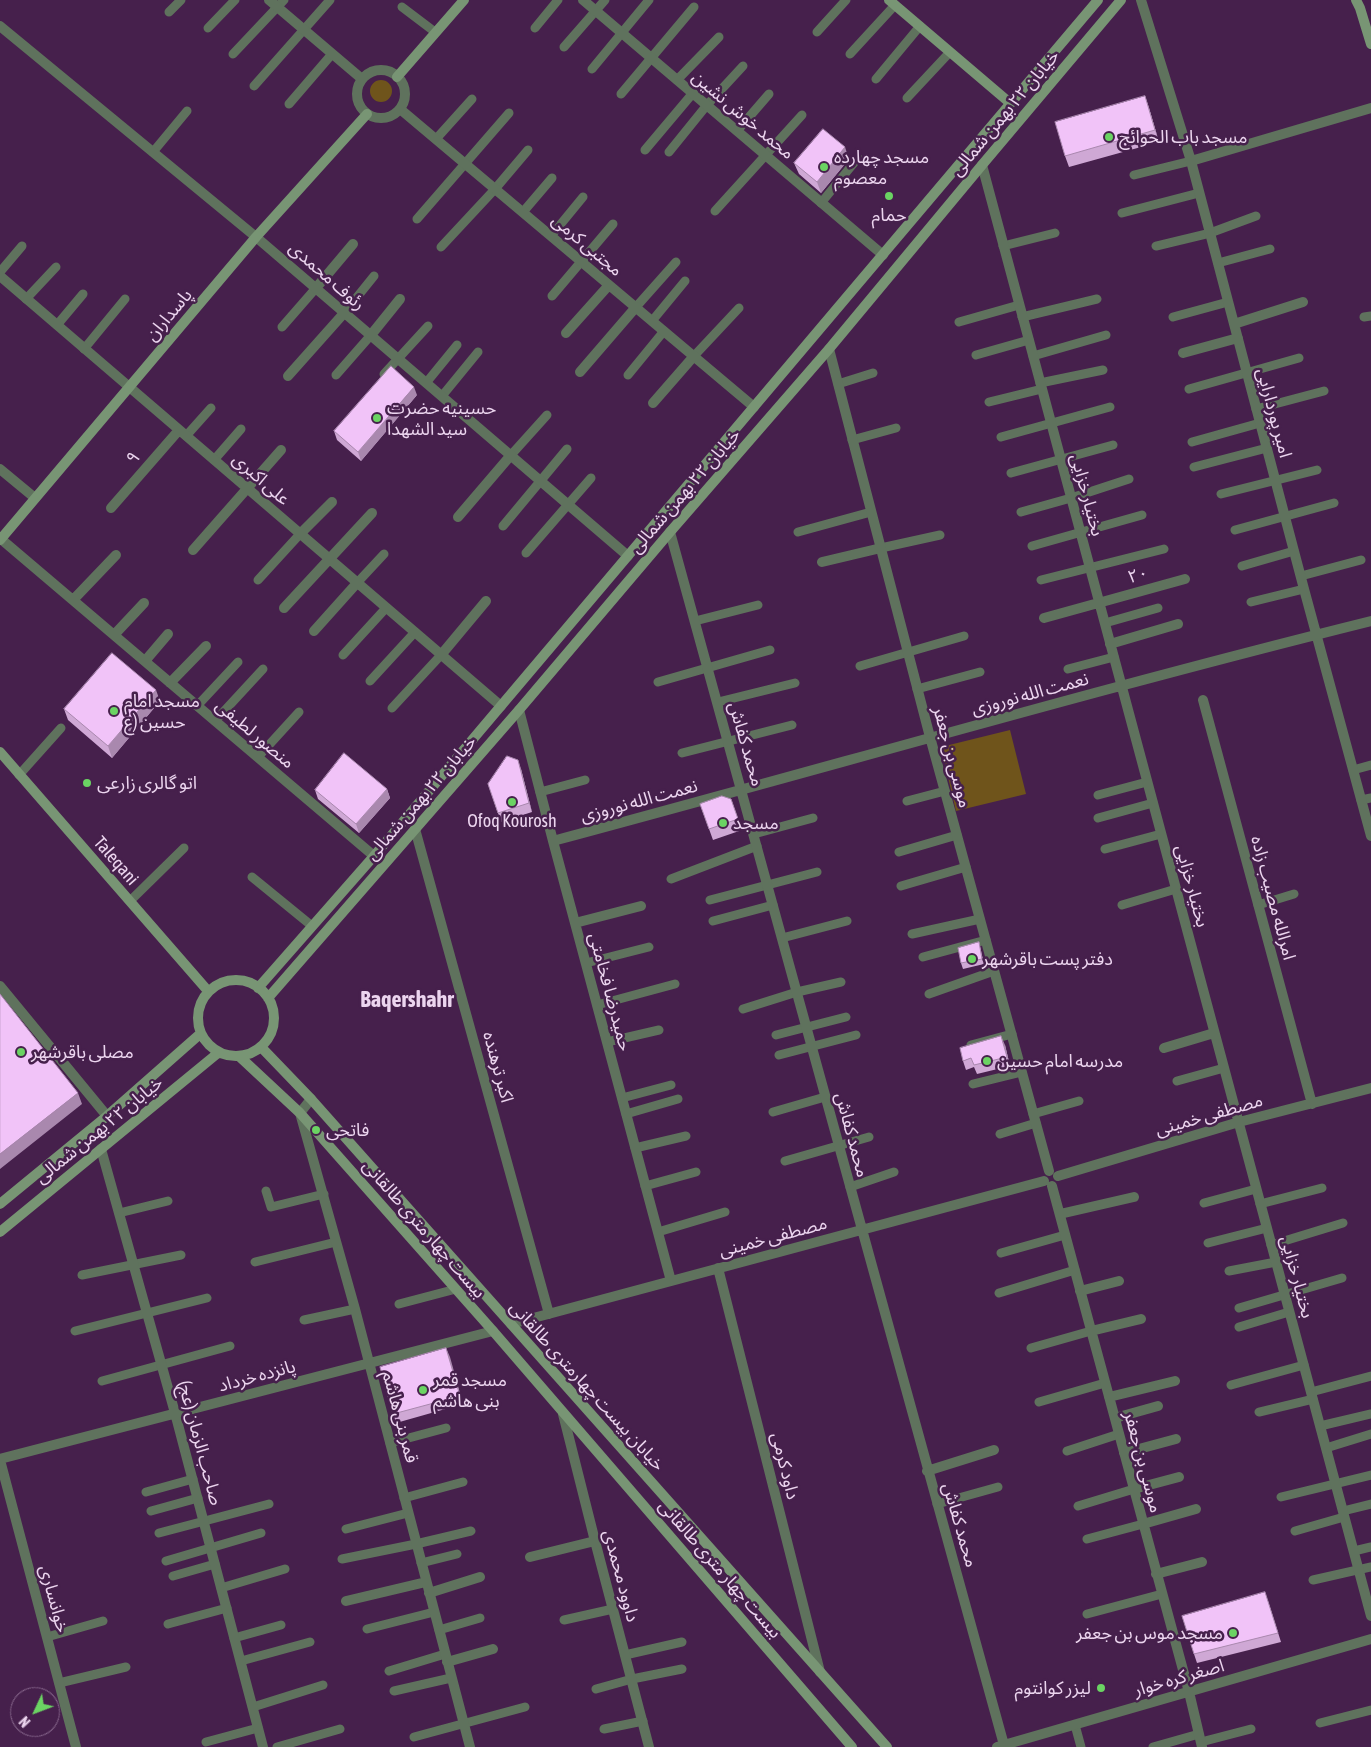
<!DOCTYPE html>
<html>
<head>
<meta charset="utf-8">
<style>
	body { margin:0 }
	#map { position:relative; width:1371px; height:1747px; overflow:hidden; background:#46204c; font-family:"Asap Condensed",sans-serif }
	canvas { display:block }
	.north { position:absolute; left:10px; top:1687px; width:50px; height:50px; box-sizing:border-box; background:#46204c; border:1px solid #88688d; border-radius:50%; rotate:227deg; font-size:14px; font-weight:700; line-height:20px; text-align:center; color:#ecd5ef }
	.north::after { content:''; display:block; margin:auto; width:18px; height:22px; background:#6bd363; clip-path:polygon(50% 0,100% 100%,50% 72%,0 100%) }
</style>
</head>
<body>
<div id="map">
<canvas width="1371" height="1747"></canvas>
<div class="north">N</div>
</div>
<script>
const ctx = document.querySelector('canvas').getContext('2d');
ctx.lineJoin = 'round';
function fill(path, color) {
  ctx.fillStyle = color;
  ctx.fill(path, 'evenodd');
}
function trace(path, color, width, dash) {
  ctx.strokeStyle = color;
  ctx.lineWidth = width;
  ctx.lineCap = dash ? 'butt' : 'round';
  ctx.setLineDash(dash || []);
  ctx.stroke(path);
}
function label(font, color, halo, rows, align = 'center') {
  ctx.font = font + ' "Asap Condensed","Noto Sans Arabic",sans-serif';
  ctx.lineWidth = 5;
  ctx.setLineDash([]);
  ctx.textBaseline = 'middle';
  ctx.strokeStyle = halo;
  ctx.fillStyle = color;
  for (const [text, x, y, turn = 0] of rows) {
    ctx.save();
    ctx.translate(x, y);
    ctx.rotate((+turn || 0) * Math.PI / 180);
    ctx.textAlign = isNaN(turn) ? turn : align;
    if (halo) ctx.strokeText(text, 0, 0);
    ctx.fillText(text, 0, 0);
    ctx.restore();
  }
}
fill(new Path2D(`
	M370 91a11 11 0 1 1 22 0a11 11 0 1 1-22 0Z
	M 1010,730 L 1026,794 L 956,811 L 941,747 Z`), '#6f541b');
trace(new Path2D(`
	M 402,7 L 435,32
	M 169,12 L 181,0
	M 208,28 L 235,0
	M 535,28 L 558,0
	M 817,32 L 846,0
	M 564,47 L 605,0
	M 233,54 L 284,0
	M 850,54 L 895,5
	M 592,69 L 649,0
	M 876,79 L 920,26
	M 677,80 L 719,37
	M 254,86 L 330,0
	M 621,94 L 694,7
	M 907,98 L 950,52
	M 289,104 L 332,54
	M 737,131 L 769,94
	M 436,139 L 472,99
	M 645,150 L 693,93
	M 153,152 L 187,111
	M 669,152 L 707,105 L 743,66
	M 1134,175 L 1191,161
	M 821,203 L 858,158
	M 715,211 L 802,115
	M 523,212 L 552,178
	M 1122,213 L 1199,193
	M 417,219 L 509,113
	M 551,236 L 583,197
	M 1003,246 L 1055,233
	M 1156,246 L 1210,233 L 1256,216
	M 441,247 L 495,189 L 528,150
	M 1218,263 L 1270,249
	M 0,272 L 22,246
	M 552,296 L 613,224
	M 26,299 L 56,267
	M 636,307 L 676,262
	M 345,312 L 374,276
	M 1022,317 L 1097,299
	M 1173,317 L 1228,302
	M 1364,317 L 1371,316
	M 652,321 L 685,281
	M 959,322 L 1019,305
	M 57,325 L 83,294
	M 282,327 L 316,288
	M 84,349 L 125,299
	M 976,355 L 1029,340
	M 694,356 L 739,308
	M 1033,356 L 1106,335
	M 384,374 L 428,326
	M 336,375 L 371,335
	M 628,375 L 664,331
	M 426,383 L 457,345
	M 1040,383 L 1103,370
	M 838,384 L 873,373
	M 1189,389 L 1299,358
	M 442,396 L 478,352
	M 989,402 L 1042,389
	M 1256,409 L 1324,391
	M 186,436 L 211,408
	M 1001,437 L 1110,407
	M 852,440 L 896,428
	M 1192,442 L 1260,423
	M 511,455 L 547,415
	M 214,460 L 241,429
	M 1194,467 L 1267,448
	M 1011,473 L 1113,445
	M 1221,494 L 1317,470
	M 1021,512 L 1071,498 L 1129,479
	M 503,526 L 567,449
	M 1235,530 L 1334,503
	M 798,532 L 871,512
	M 1032,546 L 1142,515
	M 881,548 L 940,535
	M 526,553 L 591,478
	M 1242,566 L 1294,551
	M 1301,576 L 1361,560
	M 258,580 L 300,534
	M 1041,580 L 1164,549
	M 357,583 L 384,554
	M 1251,602 L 1304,589
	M 695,621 L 758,605
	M 1105,623 L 1158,608
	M 343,655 L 386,608
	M 860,666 L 964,636
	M 1068,669 L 1114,657
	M 370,681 L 415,632
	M 658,682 L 770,650
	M 917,689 L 980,672
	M 718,702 L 795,683
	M 197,706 L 238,662
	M 392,708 L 441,655
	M 215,721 L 263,669
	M 682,753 L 792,725
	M 258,757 L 299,712
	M 1353,770 L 1371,765
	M 19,775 L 61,728
	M 540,792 L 585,780
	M 1098,795 L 1147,782
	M 1361,800 L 1371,798
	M 907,801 L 945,791
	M 1098,818 L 1153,803
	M 754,834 L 813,818
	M 1105,849 L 1161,834
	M 899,852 L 957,835
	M 252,877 L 312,926
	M 671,879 L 757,846
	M 901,886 L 966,867
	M 710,900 L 817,872
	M 130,901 L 184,848
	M 1122,905 L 1176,889
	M 1258,905 L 1294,894
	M 713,921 L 773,905
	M 912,934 L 980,919
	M 782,938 L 847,921
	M 923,957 L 986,940
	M 586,963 L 649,947
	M 929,994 L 994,971
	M 597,1005 L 675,984
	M 743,1009 L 797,992 L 841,982
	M 776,1035 L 846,1017
	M 607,1042 L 659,1030
	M 971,1045 L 1012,1034
	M 779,1055 L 856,1035
	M 1177,1081 L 1224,1068
	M 973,1084 L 1022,1072
	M 622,1098 L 671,1085
	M 773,1112 L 825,1097
	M 626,1114 L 678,1099
	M 1033,1114 L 1079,1101
	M 1000,1134 L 1036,1123
	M 635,1148 L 686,1136
	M 785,1161 L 869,1137
	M 645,1186 L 696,1172
	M 850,1187 L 894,1172
	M 266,1191 L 271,1207 L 324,1194
	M 1204,1203 L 1256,1189
	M 1260,1204 L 1322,1188
	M 119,1213 L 168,1201
	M 658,1232 L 725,1212
	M 1208,1243 L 1267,1228
	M 1271,1245 L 1343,1223
	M 1001,1253 L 1065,1235
	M 255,1262 L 336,1242
	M 1229,1271 L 1276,1262
	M 82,1275 L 181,1255
	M 999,1293 L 1075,1270
	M 399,1304 L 456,1289
	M 1239,1308 L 1342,1278
	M 304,1320 L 355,1309
	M 1239,1327 L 1289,1312
	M 75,1331 L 207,1298
	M 1031,1348 L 1091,1331
	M 102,1381 L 230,1346
	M 1231,1385 L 1304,1365
	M 1311,1392 L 1371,1376
	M 1039,1402 L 1105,1383
	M 1259,1412 L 1313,1399
	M 1320,1426 L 1371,1414
	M 390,1443 L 446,1428
	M 1326,1448 L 1371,1434
	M 1067,1451 L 1119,1434
	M 146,1492 L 193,1479
	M 1281,1497 L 1371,1475
	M 404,1498 L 463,1482
	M 937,1504 L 998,1487
	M 1078,1506 L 1134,1489
	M 151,1511 L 198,1498
	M 1343,1511 L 1371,1504
	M 346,1529 L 408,1513
	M 1295,1531 L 1344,1517
	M 159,1533 L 269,1504
	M 1087,1539 L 1143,1524
	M 1354,1551 L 1371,1547
	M 342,1559 L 416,1544 L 471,1531
	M 166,1561 L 261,1533
	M 421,1563 L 457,1554
	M 173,1576 L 215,1564
	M 1313,1580 L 1371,1567
	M 221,1588 L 285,1569
	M 1087,1614 L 1162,1594
	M 564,1620 L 613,1609
	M 168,1624 L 227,1608
	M 367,1629 L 434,1612
	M 439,1630 L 480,1618
	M 47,1637 L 103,1621
	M 234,1638 L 281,1625
	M 625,1655 L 682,1642
	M 241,1661 L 310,1642
	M 389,1671 L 445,1654
	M 59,1683 L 126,1667
	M 596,1689 L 632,1679 L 682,1669
	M 394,1691 L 451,1678
	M 253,1707 L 323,1685
	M 1320,1723 L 1371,1710
	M 1075,1725 L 1081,1747
	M 604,1729 L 643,1721
	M 414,1737 L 525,1707
	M 206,1742 L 258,1728
	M 1201,1742 L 1251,1729
	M 277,1747 L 340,1729
	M 1153,1747 L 1199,1734`), '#5f725d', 9);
trace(new Path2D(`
	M 269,0 L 362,79
	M 583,0 L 883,255
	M 1141,0 L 1191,161 L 1304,589 L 1371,836
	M 0,26 L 256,237 L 628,556
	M357 94a24 24 0 1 1 48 0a24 24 0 1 1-48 0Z
	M 400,109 L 754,407
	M 1191,161 L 1371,108
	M 982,165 L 1371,1616
	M 0,276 L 501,706
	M 316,288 L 353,244
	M 1234,324 L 1303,302
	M 566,333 L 609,285
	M 371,335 L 400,299
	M 829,349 L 930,737 L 1049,1171
	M 1183,353 L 1238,338
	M 580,372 L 636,307
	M 288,376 L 345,312
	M 653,403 L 694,356
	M 0,469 L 35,498
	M 111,508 L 179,430
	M 458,517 L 511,455
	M 670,532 L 1004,1745
	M 300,534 L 332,502
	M 1,539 L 374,856
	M 193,550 L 281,450
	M 822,562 L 881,548
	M 73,600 L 116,555
	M 284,608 L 372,513
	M 1044,618 L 1185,579
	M 314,631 L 357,583
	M 114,635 L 144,603
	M 1110,644 L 1178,624
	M 441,655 L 486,601
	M 145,661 L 168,634
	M 170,683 L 206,646
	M 1203,700 L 1312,1104
	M 519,710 L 553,841 L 671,1281
	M 415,829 L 549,1314
	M 553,841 C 826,768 1097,689 1371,621
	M 575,923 L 641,906
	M 0,986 L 107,1116
	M 1164,1048 L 1214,1033
	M 311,1099 L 300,1113 L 355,1309 L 470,1747
	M 101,1149 L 175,1413 L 263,1747
	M 1058,1176 L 1239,1122 L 1371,1088
	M 1052,1186 L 1189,1692 L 1202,1747
	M 1060,1214 L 1134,1197
	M 718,1268 L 820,1672
	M 1080,1291 L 1119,1281
	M 511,1324 L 1044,1181
	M 1091,1331 L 1141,1319
	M 1109,1397 L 1175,1381
	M 563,1414 L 595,1541 L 649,1747
	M 1115,1418 L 1158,1406
	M 1124,1453 L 1176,1439
	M 0,1459 L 493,1331
	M 0,1460 L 76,1747
	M 927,1471 L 994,1450
	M 1134,1489 L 1179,1477
	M 1143,1524 L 1196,1509
	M 530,1557 L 595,1541
	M 1156,1574 L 1202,1562
	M 429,1593 L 480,1577
	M 346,1601 L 426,1582
	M 447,1662 L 493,1649
	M 997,1747 L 1371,1639`), '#5f725d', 10);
trace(new Path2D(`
	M 889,0 L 1010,103
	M 1356,0 L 1360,8 L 1371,44
	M 397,77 L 464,0
	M 0,540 L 256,237 L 367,114
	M 0,752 L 208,991
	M198 1018a38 38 0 1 1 76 0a38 38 0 1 1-76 0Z
	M 258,988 L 374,856 L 1098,0
	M 268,998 L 519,710 L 670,532 L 829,349 L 982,165 L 1121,0
	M 261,1047 L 311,1099 L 887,1747
	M 240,1057 L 300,1113 L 493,1331 L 852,1747
	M 0,1204 L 107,1116 L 200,1034
	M 0,1232 L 218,1053`), '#789574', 10);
fill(new Path2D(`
	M 1145,96 L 1149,108 L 1159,142 L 1069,167 L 1065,156 Z
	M 849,159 L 821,193 L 799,174 L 794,163 Z
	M 417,395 L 361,461 L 337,440 L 334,431 Z
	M 160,701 L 112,758 L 68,720 L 64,709 Z
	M 521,769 L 532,812 L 501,822 L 488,784 Z
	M 387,789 L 390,798 L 359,833 L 318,799 L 315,790 Z
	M 731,799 L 742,830 L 713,840 L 700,804 Z
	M 979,942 L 984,964 L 963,969 L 961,963 Z
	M 1005,1045 L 1010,1066 L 977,1074 L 974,1067 L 966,1070 L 963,1061 Z
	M 446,1348 L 463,1404 L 396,1423 L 393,1414 Z
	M 1268,1601 L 1281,1642 L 1197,1663 L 1194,1654 Z`), '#cfa8d5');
fill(new Path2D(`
	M 1145,96 L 1149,108 L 1159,142 L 1155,130 Z
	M 845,147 L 849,159 L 821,193 L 817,182 Z
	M 414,387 L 417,395 L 361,461 L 358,452 Z
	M 156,690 L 160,701 L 112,758 L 108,746 Z
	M 518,760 L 521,769 L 532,812 L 529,803 Z
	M 387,789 L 390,798 L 359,833 L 356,824 Z
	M 1001,1036 L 1005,1045 L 1010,1066 L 1007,1057 Z
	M 78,1093 L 82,1104 L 0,1169 L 0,1154 Z
	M 446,1348 L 450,1357 L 463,1404 L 460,1396 Z`), '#a988ae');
const building = new Path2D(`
	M 1145,96 L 1155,130 L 1065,156 L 1055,122 Z
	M 823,129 L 845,147 L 817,182 L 794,163 Z
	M 391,366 L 414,387 L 358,452 L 334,431 Z
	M 112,653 L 156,690 L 108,746 L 64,709 Z
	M 344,753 L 387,789 L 356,824 L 315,790 Z
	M 507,756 L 518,760 L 529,803 L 498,813 L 488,784 Z
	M 722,796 L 731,799 L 738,819 L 709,829 L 700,804 Z
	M 979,942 L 982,959 L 961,963 L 958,948 Z
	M 0,994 L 78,1093 L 0,1154 Z
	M 1001,1036 L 1007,1057 L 974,1065 L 971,1058 L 963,1061 L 960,1048 Z
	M 446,1348 L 460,1396 L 393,1414 L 380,1367 Z
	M 1265,1592 L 1278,1633 L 1194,1654 L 1182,1616 Z`);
fill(building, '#f1c3f8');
trace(building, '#a988ae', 1);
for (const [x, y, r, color] of [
	[1109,137,5,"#6bd363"],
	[824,167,5,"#6bd363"],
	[889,196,5,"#6bd363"],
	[377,418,5,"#6bd363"],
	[114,711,5,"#6bd363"],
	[87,783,5,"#6bd363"],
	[512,802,5,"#6bd363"],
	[723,823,5,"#6bd363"],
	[972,959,5,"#6bd363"],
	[21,1052,5,"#6bd363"],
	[987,1061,5,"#6bd363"],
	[316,1130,5,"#6bd363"],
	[423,1390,5,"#6bd363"],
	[1233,1633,5,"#6bd363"],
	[1101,1688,5,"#6bd363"]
]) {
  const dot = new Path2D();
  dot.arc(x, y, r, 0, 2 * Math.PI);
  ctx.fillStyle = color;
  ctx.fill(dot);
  trace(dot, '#46204c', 2);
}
label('18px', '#ecd5ef', '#46204c', [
	["خیابان ۲۲ بهمن شمالی",1005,113,-50],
	["محمد خوش نشین",743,115,40],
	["مجتبی کرمی",587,245,40],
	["رئوف محمدی",327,276,41],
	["پاسداران",169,315,-50],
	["امیر پوردارایی",1274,413,75],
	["۹",133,458,-49],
	["علی اکبری",261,479,41],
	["خیابان ۲۲ بهمن شمالی",685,491,-49],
	["بختیار خزایی",1087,495,75],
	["۲۰",1138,575,-16],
	["نعمت الله نوروزی",1030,694,-15],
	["منصور لطیفی",255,734,40],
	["محمد کفاش",746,744,74],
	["موسی بن جعفر",952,757,75],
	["خیابان ۲۲ بهمن شمالی",421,798,-49],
	["نعمت الله نوروزی",639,801,-15],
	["Taleqani",116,861,49],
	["بختیار خزایی",1192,886,75],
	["امرالله مصیب زاده",1273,898,75],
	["حمیدرضا فخامتی",610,992,75],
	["اکبر ترهنده",498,1067,75],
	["مصطفی خمینی",1209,1115,-16],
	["خیابان ۲۲ بهمن شمالی",99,1130,-39],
	["محمد کفاش",852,1135,75],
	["بیست چهار متری طالقانی",424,1229,49],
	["مصطفی خمینی",773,1237,-15],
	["بختیار خزایی",1297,1277,75],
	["پانزده خرداد",257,1376,-15],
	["خیابان بیست چهارمتری طالقانی",587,1386,48],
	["قمر بنی هاشم",400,1417,75],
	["صاحب الزمان (عج)",200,1443,75],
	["موسی بن جعفر",1143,1462,75],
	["داود کرمی",785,1466,76],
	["محمد کفاش",960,1525,74],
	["بیست چهار متری طالقانی",720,1569,49],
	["داوود محمدی",621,1576,75],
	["خوانساری",54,1599,75],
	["اصغر کره خوار",1179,1678,-16]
]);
label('18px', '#ecd5ef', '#46204c', [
	["مسجد باب الحوائج",1119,137],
	["مسجد چهارده",834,157],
	["معصوم",834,178],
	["حمام",889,215,"center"],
	["حسینیه حضرت",387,408],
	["سید الشهدا",387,429],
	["مسجد امام",124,701],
	["حسین (ع",124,722],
	["اتو گالری زارعی",97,783],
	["Ofoq Kourosh",512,821,"center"],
	["مسجد",733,823],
	["دفتر پست باقرشهر",982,959],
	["مصلی باقرشهر",31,1052],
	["مدرسه امام حسین",997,1061],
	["فاتحی",326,1130],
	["مسجد قمر",433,1380],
	["بنی هاشم",433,1401],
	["مسجد موس بن جعفر",1223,1633,"right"],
	["لیزر کوانتوم",1091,1688,"right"]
], 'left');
label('bold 22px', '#ecd5ef', '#46204c', [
	["Baqershahr",407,1000]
]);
</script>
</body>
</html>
